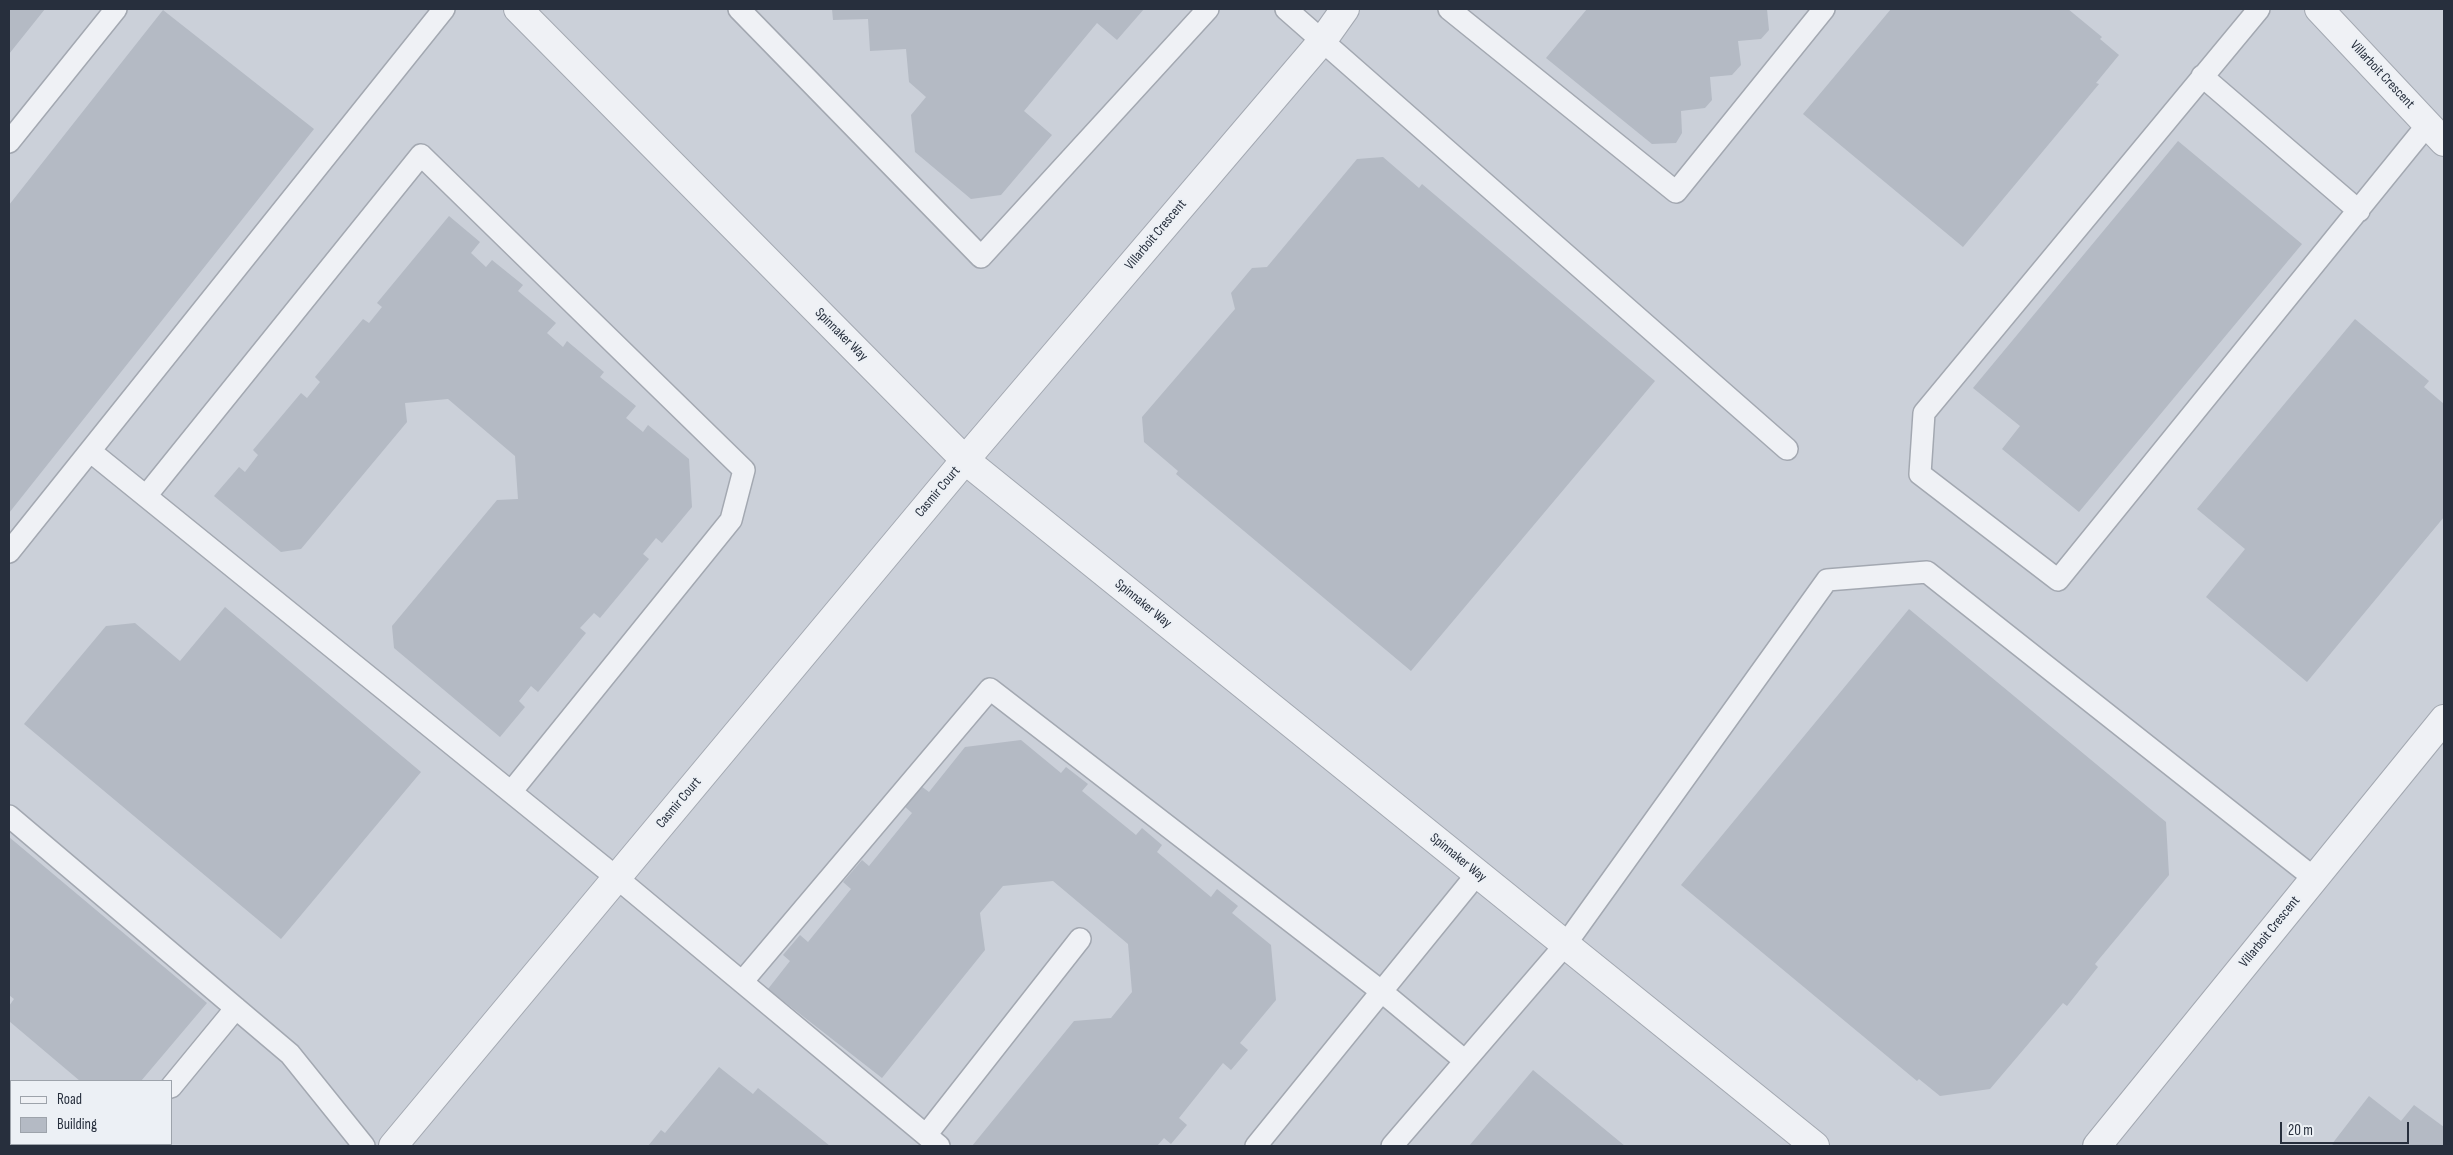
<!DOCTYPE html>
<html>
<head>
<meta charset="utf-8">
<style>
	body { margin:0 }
	#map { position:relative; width:2453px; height:1155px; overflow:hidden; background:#dde1e7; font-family:"Sofia Sans Condensed",sans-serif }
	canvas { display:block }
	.frame { position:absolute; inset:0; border:10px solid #272f3d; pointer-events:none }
	.legend { position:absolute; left:10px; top:1080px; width:162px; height:65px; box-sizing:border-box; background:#ecf0f5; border:1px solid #9da3ab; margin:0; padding:6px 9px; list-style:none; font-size:15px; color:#272f3d }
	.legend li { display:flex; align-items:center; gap:10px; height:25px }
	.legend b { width:25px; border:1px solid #9da3ab }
	.scale { position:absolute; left:2280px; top:1122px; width:129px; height:22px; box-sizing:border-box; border:2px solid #272f3d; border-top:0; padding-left:6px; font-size:15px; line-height:18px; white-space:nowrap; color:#272f3d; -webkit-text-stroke:4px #ecf0f5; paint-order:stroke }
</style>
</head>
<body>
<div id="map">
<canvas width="2453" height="1155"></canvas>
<div class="frame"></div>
<ul class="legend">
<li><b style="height:6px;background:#eff1f5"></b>Road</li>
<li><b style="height:14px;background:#b4bac4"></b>Building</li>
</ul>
<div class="scale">20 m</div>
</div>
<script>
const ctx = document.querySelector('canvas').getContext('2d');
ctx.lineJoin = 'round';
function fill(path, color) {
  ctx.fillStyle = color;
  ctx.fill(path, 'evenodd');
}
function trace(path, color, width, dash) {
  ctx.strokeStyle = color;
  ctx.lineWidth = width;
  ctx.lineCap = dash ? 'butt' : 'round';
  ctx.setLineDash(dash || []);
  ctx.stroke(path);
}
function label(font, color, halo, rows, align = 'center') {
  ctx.font = font + ' "Sofia Sans Condensed",sans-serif';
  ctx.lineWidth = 4;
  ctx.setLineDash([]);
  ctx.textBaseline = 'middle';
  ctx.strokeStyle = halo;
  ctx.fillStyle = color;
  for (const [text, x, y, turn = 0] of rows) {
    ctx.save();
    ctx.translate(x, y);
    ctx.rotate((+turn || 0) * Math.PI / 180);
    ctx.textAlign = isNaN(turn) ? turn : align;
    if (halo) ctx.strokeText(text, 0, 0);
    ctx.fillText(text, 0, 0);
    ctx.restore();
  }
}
fill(new Path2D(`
	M 9,9 L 2444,9 L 2444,1146 L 9,1146 ZM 11,1081 L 171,1081 L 171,1144 L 11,1144 Z`), '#cbd0d9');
fill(new Path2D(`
	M 9,9 L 45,9 L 9,54 Z
	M 832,9 L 1144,9 L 1117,40 L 1097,23 L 1024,111 L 1052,135 L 1001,195 L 971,199 L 915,152 L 911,115 L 926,97 L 909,82 L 906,49 L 870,51 L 868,19 L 833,20 Z
	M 1587,9 L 1767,9 L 1769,30 L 1761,39 L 1738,41 L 1741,65 L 1732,75 L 1710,77 L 1712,100 L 1705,108 L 1681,111 L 1682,133 L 1676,143 L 1652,144 L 1546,58 Z
	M 1891,9 L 2068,9 L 2102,37 L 2100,39 L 2119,55 L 2096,83 L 2099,84 L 1963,247 L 1803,114 Z
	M 163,10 L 314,129 L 9,513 L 9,205 Z
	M 2178,141 L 2302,244 L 2079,512 L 2002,449 L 2020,426 L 1973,388 Z
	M 1383,157 L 1419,188 L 1422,184 L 1655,381 L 1411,671 L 1176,474 L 1178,471 L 1144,442 L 1142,417 L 1235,309 L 1231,293 L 1252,268 L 1267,267 L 1357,159 Z
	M 449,216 L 480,242 L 471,253 L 486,267 L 492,260 L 523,285 L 518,291 L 556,323 L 547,333 L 563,347 L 567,341 L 604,372 L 600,377 L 636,406 L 626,418 L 643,432 L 648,425 L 689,459 L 692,507 L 662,543 L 656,538 L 643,554 L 649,559 L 600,618 L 594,613 L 580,628 L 586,633 L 538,692 L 531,686 L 519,701 L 525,707 L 500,737 L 394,648 L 392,626 L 497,500 L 518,499 L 515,456 L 448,399 L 405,403 L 407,422 L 301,549 L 281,552 L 214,496 L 239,467 L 245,472 L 258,455 L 253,450 L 301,393 L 307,398 L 320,382 L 315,377 L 363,319 L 369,323 L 382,307 L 377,303 Z
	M 2355,319 L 2429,381 L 2424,387 L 2444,404 L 2444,517 L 2307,682 L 2206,597 L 2245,549 L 2197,509 Z
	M 225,607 L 421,772 L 281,939 L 24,724 L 106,626 L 135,623 L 180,661 Z
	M 1909,609 L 2166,822 L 2169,875 L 2095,964 L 2098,967 L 2067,1006 L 2063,1003 L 1990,1089 L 1940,1096 L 1919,1079 L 1917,1081 L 1681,885 Z
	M 1021,740 L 1061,773 L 1066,767 L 1088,784 L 1082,791 L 1136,835 L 1142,828 L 1162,845 L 1157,852 L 1211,897 L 1217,889 L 1238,906 L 1232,913 L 1271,945 L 1276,1000 L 1240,1043 L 1248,1050 L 1231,1070 L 1223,1063 L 1179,1118 L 1187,1125 L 1171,1144 L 1164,1138 L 1157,1146 L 972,1146 L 1074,1021 L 1111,1018 L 1132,992 L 1128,944 L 1053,881 L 1003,886 L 980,913 L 985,950 L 882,1078 L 768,989 L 790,961 L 783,955 L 800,935 L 808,942 L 851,889 L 843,882 L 862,860 L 869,866 L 912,813 L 904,806 L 921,786 L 929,792 L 965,747 Z
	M 9,837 L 207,1003 L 141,1081 L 80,1081 L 9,1021 L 9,1006 L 14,999 L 9,995 Z
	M 719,1067 L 753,1094 L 758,1088 L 830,1146 L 648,1146 L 661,1130 L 665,1133 Z
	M 1533,1070 L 1625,1146 L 1469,1146 Z
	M 2369,1096 L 2401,1121 L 2414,1105 L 2444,1127 L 2444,1146 L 2335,1146 L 2332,1144 Z`), '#b4bac4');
const lane = new Path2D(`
	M 739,9 L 981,257 L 1208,9
	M 1286,9 L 1787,449
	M 1449,9 L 1676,192 L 1824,9
	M 2259,9 L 1924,413 L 1920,474 L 2058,580 L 2428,124
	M 2202,76 L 2359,211
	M 9,142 L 116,9
	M 90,451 L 617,878 L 939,1146
	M 146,496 L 421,155 L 744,470 L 731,520 L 511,792
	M 9,552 L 444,9
	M 9,816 L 290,1054 L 364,1146
	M 742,982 L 990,689 L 1381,991 L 1464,1060
	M 171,1087 L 236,1008
	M 9,1099 L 11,1101
	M 926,1135 L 1080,939
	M 73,1144 L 98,1146
	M 126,1146 L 128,1144
	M 1256,1146 L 1477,874
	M 1392,1146 L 1565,945 L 1827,580 L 1927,572 L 2314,878`);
const street = new Path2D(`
	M 518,9 L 965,460 L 1815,1146
	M 2319,9 L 2444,142
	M 393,1146 L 965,460 L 1323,40 L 1345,9
	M 2097,1146 L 2444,719`);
trace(lane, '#a3a8b1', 24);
trace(street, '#a3a8b1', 30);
trace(lane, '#eff1f5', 21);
trace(street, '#eff1f5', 28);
label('14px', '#272f3d', '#ecf0f5', [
	["Villarboit Crescent",2382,75,47],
	["Villarboit Crescent",1156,235,-50],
	["Spinnaker Way",841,335,45],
	["Casmir Court",938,492,-50],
	["Spinnaker Way",1143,604,39],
	["Casmir Court",679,803,-50],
	["Spinnaker Way",1458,858,39],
	["Villarboit Crescent",2270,932,-51]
]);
</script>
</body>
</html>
